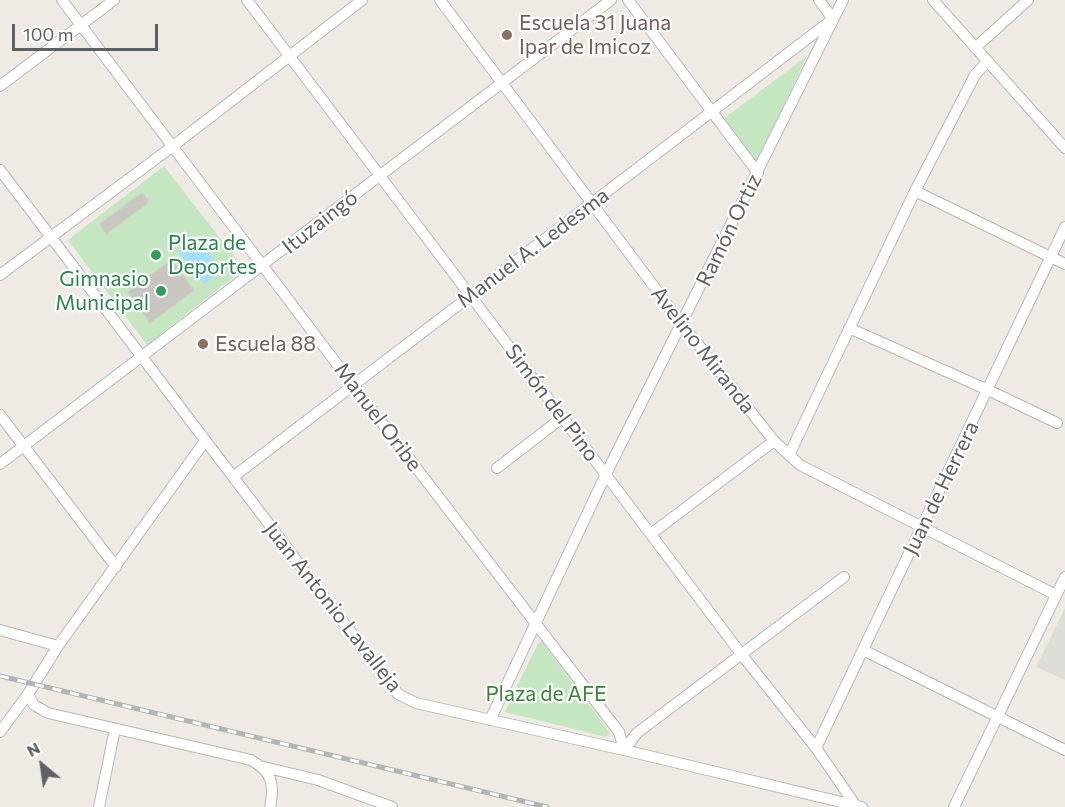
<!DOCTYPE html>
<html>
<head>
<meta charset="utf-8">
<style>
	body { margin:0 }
	#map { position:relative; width:1065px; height:807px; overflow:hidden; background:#efebe4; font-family:Commissioner,sans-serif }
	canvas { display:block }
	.north { position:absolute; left:12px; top:735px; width:60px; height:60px; -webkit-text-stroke:4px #fff; paint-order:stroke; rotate:331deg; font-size:16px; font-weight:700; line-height:24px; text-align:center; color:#5c6165 }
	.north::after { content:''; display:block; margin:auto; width:21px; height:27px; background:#5c6165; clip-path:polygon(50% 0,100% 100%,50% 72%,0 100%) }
	.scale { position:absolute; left:12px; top:24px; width:146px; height:27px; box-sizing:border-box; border:3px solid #5c6165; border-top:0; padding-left:8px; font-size:18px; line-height:21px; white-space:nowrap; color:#5c6165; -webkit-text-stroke:4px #fff; paint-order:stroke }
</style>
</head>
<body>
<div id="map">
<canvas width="1065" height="807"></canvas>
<div class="north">N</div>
<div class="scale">100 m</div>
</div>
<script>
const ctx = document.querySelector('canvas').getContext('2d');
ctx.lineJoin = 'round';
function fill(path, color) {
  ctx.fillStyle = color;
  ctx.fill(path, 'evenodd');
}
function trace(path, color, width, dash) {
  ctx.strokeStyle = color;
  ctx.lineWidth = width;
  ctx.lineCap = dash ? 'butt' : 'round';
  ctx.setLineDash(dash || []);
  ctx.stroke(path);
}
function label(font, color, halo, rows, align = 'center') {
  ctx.font = font + ' Commissioner,sans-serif';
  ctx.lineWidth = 4.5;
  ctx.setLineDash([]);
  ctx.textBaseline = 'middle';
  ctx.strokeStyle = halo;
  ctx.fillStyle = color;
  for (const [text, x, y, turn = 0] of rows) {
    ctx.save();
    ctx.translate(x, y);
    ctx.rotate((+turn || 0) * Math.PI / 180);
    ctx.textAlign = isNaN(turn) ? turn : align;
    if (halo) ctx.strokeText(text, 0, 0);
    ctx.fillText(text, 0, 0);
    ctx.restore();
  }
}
fill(new Path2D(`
	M 1065,608 L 1065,680 L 1036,667 Z`), '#e0ddd9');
fill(new Path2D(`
	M 807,56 L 757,162 L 723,119 Z
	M 164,166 L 244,269 L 147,345 L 68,240 Z
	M 542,642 L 610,733 L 606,737 L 505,712 L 538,643 Z`), '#c4e6c1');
fill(new Path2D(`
	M 197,237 L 222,270 L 204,284 L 178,251 Z`), '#a5dffe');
const building = new Path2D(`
	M 142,193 L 149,202 L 106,234 L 100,224 Z
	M 171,260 L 194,290 L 150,323 L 128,292 Z`);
fill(building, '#c9c6c1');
trace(building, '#d3cdc3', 1.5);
const minor = new Path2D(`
	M 62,0 L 352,384 L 619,732 L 624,750
	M 247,0 L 742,655 L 816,748 L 856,806
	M 440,0 L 682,324 L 774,441 L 800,465 L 1056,595
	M 628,0 L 758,173
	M 933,0 L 1065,148
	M 975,48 L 1028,0
	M 0,86 L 114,0
	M 0,170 L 398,694 L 416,703 L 624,750 L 862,807
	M 915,191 L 1065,264
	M 0,275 L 173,146 L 362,0
	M 849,328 L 988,390 L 1057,423
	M 0,415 L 116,567
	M 789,455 L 915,191 L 975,75 L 987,62
	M 0,464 L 611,0
	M 497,468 L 563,417
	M 233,477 L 833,19 L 819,0
	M 651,534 L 774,441
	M 0,630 L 58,646
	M 863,650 L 1065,750
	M 28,694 L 34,705 L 48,713 L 251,760 C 272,772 275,784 270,807
	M 490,720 L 606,474 L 843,0
	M 0,732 L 28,694 L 58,646 L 205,441
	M 816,748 L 1065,227
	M 624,750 L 637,733 L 844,577
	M 264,767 L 318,780 L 392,807
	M 99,807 L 115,729
	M 954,807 L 1065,577`);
trace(minor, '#b5b7bb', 12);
trace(minor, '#fff', 10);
const rail = new Path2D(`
	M 0,676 L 547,807`);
trace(rail, '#b3b4b5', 5);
trace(rail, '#fff', 3, [9]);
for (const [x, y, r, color] of [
	[507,35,6,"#8d6e63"],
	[156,255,6,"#2e9e5b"],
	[161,291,6,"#2e9e5b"],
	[203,344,6,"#8d6e63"]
]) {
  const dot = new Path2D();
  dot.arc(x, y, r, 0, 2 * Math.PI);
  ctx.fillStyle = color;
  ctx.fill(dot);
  trace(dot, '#fff', 2);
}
label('21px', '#785e54', '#fff', [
	["Escuela 31 Juana",519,23],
	["Ipar de Imicoz",519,47],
	["Escuela 88",215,344]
], 'left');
label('21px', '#5c6165', '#fff', [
	["Ituzaingó",320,222,-38],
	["Ramón Ortiz",729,230,-64],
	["Manuel A. Ledesma",533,248,-37],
	["Avelino Miranda",703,350,52],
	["Simón del Pino",552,403,53],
	["Manuel Oribe",378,417,53],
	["Juan de Herrera",941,488,-64],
	["Juan Antonio Lavalleja",333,607,52]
]);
label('21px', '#27864d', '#fff', [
	["Plaza de",168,243],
	["Deportes",168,267],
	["Gimnasio",149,279,"right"],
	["Municipal",149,303,"right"]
], 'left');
label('21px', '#388335', '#fff', [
	["Plaza de AFE",546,694]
]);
</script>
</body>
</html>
